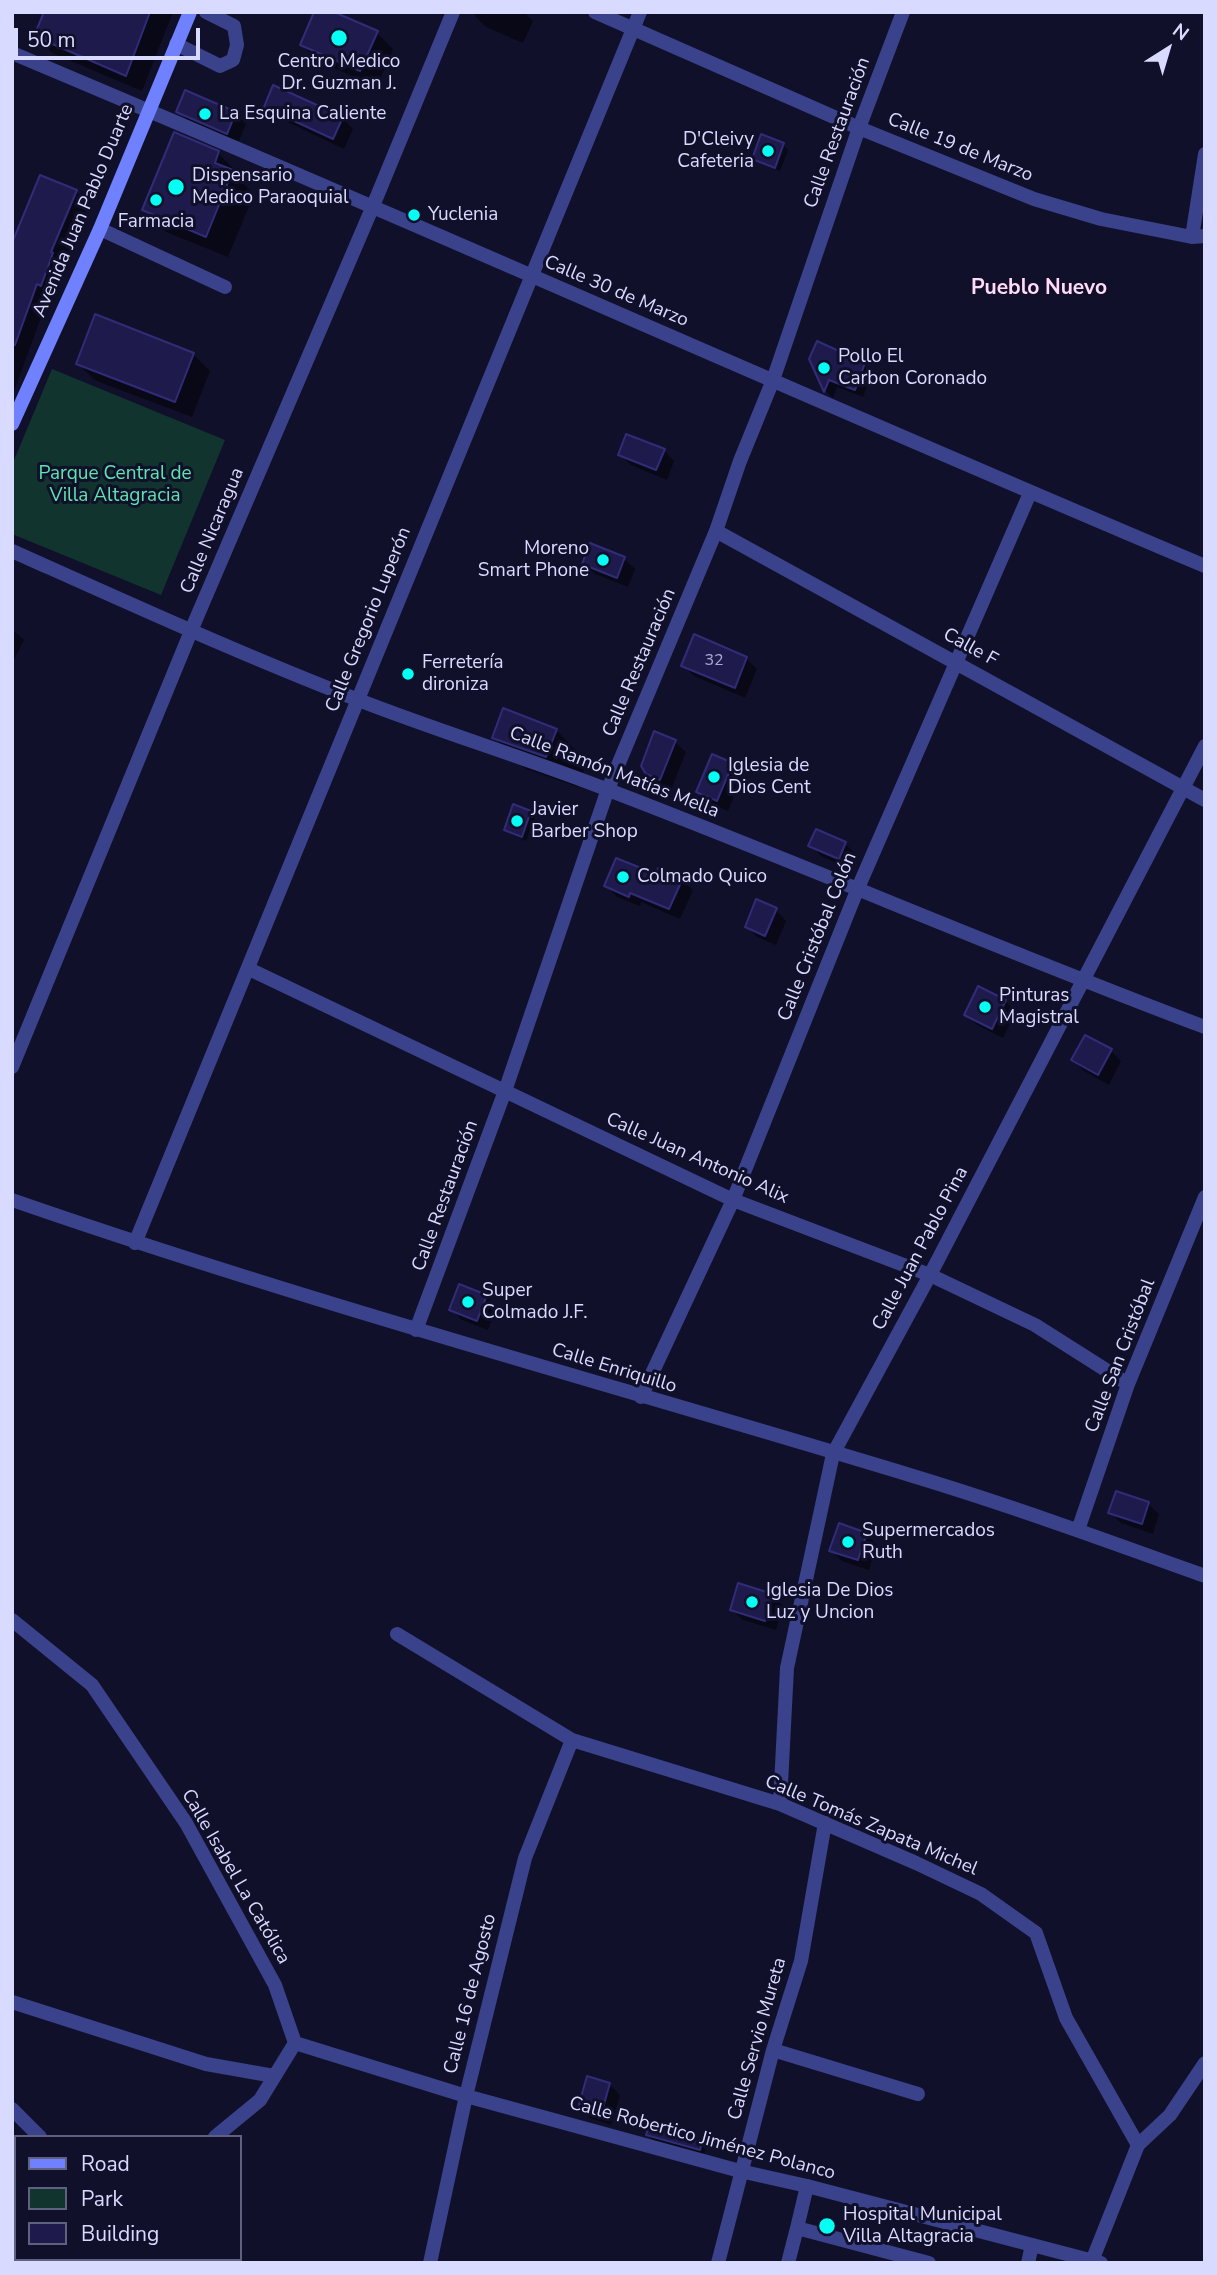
<!DOCTYPE html>
<html>
<head>
<meta charset="utf-8">
<style>
	body { margin:0 }
	#map { position:relative; width:1217px; height:2275px; overflow:hidden; background:#10102a; font-family:"Nunito Sans",sans-serif }
	canvas { display:block }
	.frame { position:absolute; inset:0; border:14px solid #d9daff; pointer-events:none }
	.legend { position:absolute; left:14px; top:2135px; width:228px; height:126px; box-sizing:border-box; background:#10102a; border:2px solid #60617f; margin:0; padding:9px 12px; list-style:none; font-size:21px; color:#d9daff }
	.legend li { display:flex; align-items:center; gap:14px; height:35px }
	.legend b { width:35px; border:2px solid #60617f }
	.north { position:absolute; left:1133px; top:14px; width:70px; height:70px; -webkit-text-stroke:5px #10102a; paint-order:stroke; rotate:37deg; font-size:19px; font-weight:700; line-height:28px; text-align:center; color:#d9daff }
	.north::after { content:''; display:block; margin:auto; width:24px; height:32px; background:#d9daff; clip-path:polygon(50% 0,100% 100%,50% 72%,0 100%) }
	.scale { position:absolute; left:14px; top:28px; width:186px; height:32px; box-sizing:border-box; border:4px solid #d9daff; border-top:0; padding-left:9px; font-size:21px; line-height:24px; white-space:nowrap; color:#d9daff; -webkit-text-stroke:5px #10102a; paint-order:stroke }
</style>
</head>
<body>
<div id="map">
<canvas width="1217" height="2275"></canvas>
<div class="frame"></div>
<ul class="legend">
<li><b style="height:9px;background:#7081ff"></b>Road</li>
<li><b style="height:19px;background:#12342e"></b>Park</li>
<li><b style="height:19px;background:#1e1b4c"></b>Building</li>
</ul>
<div class="north">N</div>
<div class="scale">50 m</div>
</div>
<script>
const ctx = document.querySelector('canvas').getContext('2d');
ctx.lineJoin = 'round';
function fill(path, color) {
  ctx.fillStyle = color;
  ctx.fill(path, 'evenodd');
}
function trace(path, color, width, dash) {
  ctx.strokeStyle = color;
  ctx.lineWidth = width;
  ctx.lineCap = dash ? 'butt' : 'round';
  ctx.setLineDash(dash || []);
  ctx.stroke(path);
}
function label(font, color, halo, rows, align = 'center') {
  ctx.font = font + ' "Nunito Sans",sans-serif';
  ctx.lineWidth = 6;
  ctx.setLineDash([]);
  ctx.textBaseline = 'middle';
  ctx.strokeStyle = halo;
  ctx.fillStyle = color;
  for (const [text, x, y, turn = 0] of rows) {
    ctx.save();
    ctx.translate(x, y);
    ctx.rotate((+turn || 0) * Math.PI / 180);
    ctx.textAlign = isNaN(turn) ? turn : align;
    if (halo) ctx.strokeText(text, 0, 0);
    ctx.fillText(text, 0, 0);
    ctx.restore();
  }
}
fill(new Path2D(`
	M 52,369 L 225,440 L 161,595 L 12,534 L 12,465 Z`), '#12342e');
fill(new Path2D(`
	M 45,12 L 173,12 L 142,91 L 52,53 L 36,36 Z
	M 476,12 L 524,12 L 533,21 L 523,43 L 486,27 L 475,16 Z
	M 377,33 L 393,49 L 377,87 L 318,61 L 302,45 Z
	M 266,106 L 342,118 L 353,129 L 344,149 L 277,117 Z
	M 178,111 L 235,113 L 246,124 L 238,143 L 189,122 Z
	M 175,134 L 218,153 L 240,175 L 239,179 L 254,194 L 228,257 L 166,232 L 144,210 Z
	M 762,137 L 783,145 L 788,150 L 780,171 L 759,163 L 754,158 Z
	M 41,177 L 76,192 L 89,204 L 63,266 L 65,267 L 53,297 L 49,296 L 14,391 L 12,390 L 12,240 L 15,241 Z
	M 193,354 L 210,371 L 192,417 L 94,380 L 78,363 Z
	M 811,359 L 864,365 L 872,373 L 863,397 L 837,387 L 833,398 L 826,391 Z
	M 664,450 L 674,461 L 667,480 L 631,465 L 620,455 Z
	M 624,559 L 635,569 L 628,587 L 595,574 L 584,563 Z
	M 12,629 L 24,640 L 12,664 Z
	M 746,658 L 757,669 L 745,698 L 694,676 L 683,665 Z
	M 556,730 L 587,762 L 578,787 L 526,769 L 494,737 Z
	M 675,742 L 686,752 L 671,790 L 659,784 L 648,773 Z
	M 732,764 L 743,775 L 728,811 L 709,803 L 698,792 Z
	M 530,813 L 535,818 L 526,841 L 511,834 L 506,830 Z
	M 816,831 L 845,844 L 856,854 L 850,869 L 821,856 L 810,845 ZM 821,849 L 848,861 L 846,864 L 821,853 Z
	M 682,880 L 693,890 L 680,919 L 641,902 L 640,906 L 617,897 L 606,886 Z
	M 776,910 L 786,921 L 776,945 L 757,937 L 747,926 Z
	M 1005,1001 L 1016,1012 L 1003,1038 L 977,1025 L 966,1014 Z
	M 1111,1051 L 1121,1061 L 1109,1085 L 1084,1071 L 1073,1060 Z
	M 486,1296 L 497,1307 L 488,1330 L 462,1320 L 451,1309 Z
	M 1148,1504 L 1159,1514 L 1153,1534 L 1121,1523 L 1110,1512 Z
	M 866,1534 L 877,1545 L 869,1570 L 842,1561 L 831,1550 Z
	M 772,1595 L 783,1606 L 776,1630 L 743,1620 L 732,1610 Z
	M 609,2084 L 620,2095 L 611,2125 L 590,2118 L 580,2108 Z
	M 648,2135 L 701,2145 L 706,2150 L 704,2154 L 652,2140 Z`), '#0007');
const building = new Path2D(`
	M 44,12 L 150,12 L 126,76 L 34,36 Z
	M 314,12 L 334,12 L 378,31 L 360,71 L 300,45 Z
	M 273,85 L 343,117 L 333,139 L 264,107 Z
	M 185,90 L 236,112 L 227,134 L 176,112 Z
	M 174,132 L 219,151 L 215,163 L 233,170 L 206,237 L 142,210 Z
	M 761,134 L 784,143 L 775,168 L 752,159 Z
	M 40,175 L 77,190 L 51,252 L 53,253 L 41,286 L 37,284 L 15,345 L 12,344 L 12,243 Z
	M 95,314 L 194,353 L 175,402 L 76,364 Z
	M 817,341 L 865,363 L 855,390 L 829,380 L 824,392 L 809,359 Z
	M 626,434 L 665,449 L 656,470 L 618,455 Z
	M 590,543 L 625,557 L 617,578 L 582,564 Z
	M 694,634 L 747,657 L 735,688 L 681,666 Z
	M 503,708 L 557,729 L 546,757 L 492,738 Z
	M 654,731 L 676,740 L 660,780 L 646,774 L 641,766 Z
	M 712,754 L 733,763 L 717,801 L 696,792 Z
	M 513,804 L 531,811 L 522,837 L 504,830 Z
	M 816,829 L 846,842 L 839,859 L 808,846 Z
	M 616,858 L 656,874 L 658,868 L 683,878 L 669,909 L 630,893 L 629,897 L 604,886 Z
	M 756,899 L 777,908 L 765,936 L 745,927 Z
	M 978,986 L 1006,1000 L 992,1029 L 964,1015 Z
	M 1085,1035 L 1112,1049 L 1098,1075 L 1071,1060 Z
	M 459,1284 L 487,1295 L 477,1321 L 449,1310 Z
	M 1116,1491 L 1149,1502 L 1142,1524 L 1108,1513 Z
	M 839,1523 L 867,1533 L 858,1560 L 829,1551 Z
	M 738,1583 L 773,1594 L 765,1621 L 730,1610 Z
	M 587,2076 L 610,2083 L 601,2115 L 578,2108 Z
	M 649,2125 L 702,2143 L 700,2150 L 646,2135 Z`);
fill(building, '#1e1b4c');
trace(building, '#302c78', 2);
trace(new Path2D(`
	M 176,44 L 220,66 L 233,60 L 237,45 L 234,26 L 206,12
	M 100,229 L 225,287
	M 797,2228 L 807,2186
	M 788,2263 L 797,2228 L 929,2263
	M 1028,2263 L 1032,2245`), '#39428a', 14);
trace(new Path2D(`
	M 595,12 L 859,128 L 1034,199 L 1101,219 L 1192,237 L 1205,236
	M 12,53 C 411,220 806,398 1205,566
	M 1192,237 L 1205,154
	M 716,531 L 1205,800
	M 12,551 C 126,602 240,654 356,699 C 440,732 527,758 611,791 C 810,867 1005,952 1205,1027
	M 249,969 L 733,1200 L 930,1275 L 1035,1325 L 1128,1384
	M 12,1067 L 196,619 L 373,206 L 453,12
	M 12,1200 C 309,1303 613,1385 913,1476 C 1012,1506 1108,1541 1205,1576
	M 135,1243 L 640,12
	M 416,1330 L 505,1091 L 608,789 L 716,531 L 740,461 L 773,380 L 859,128 L 903,12
	M 641,1397 L 733,1200 L 858,888 L 1030,493
	M 1078,1530 L 1128,1384 L 1205,1197
	M 12,1620 L 92,1685 L 186,1823 L 275,1985 L 295,2043
	M 397,1634 L 572,1740 L 780,1804 L 916,1863 L 981,1894 L 1036,1933 L 1066,2018 L 1138,2145
	M 780,1804 L 787,1668 L 833,1454 L 930,1275 L 1205,746
	M 12,2002 L 206,2064 L 274,2076
	M 295,2043 L 466,2096 L 740,2171 L 807,2186 L 1101,2263
	M 773,2050 L 918,2094
	M 12,2109 L 40,2137
	M 215,2137 L 260,2100 L 295,2043
	M 12,2163 L 16,2163
	M 1092,2261 L 1138,2145 L 1170,2115 L 1205,2063
	M 16,2263 L 18,2259
	M 430,2263 L 466,2096 L 525,1858 L 572,1740
	M 718,2263 L 773,2050 L 801,1961 L 825,1823`), '#39428a', 14);
trace(new Path2D(`
	M 12,424 L 100,229 L 190,12`), '#7081ff', 14);
for (const [x, y, r, color] of [
	[339,38,9,"#05fff4"],
	[205,114,7,"#05fff4"],
	[768,151,7,"#05fff4"],
	[176,187,9,"#05fff4"],
	[156,200,7,"#05fff4"],
	[414,215,7,"#05fff4"],
	[824,368,7,"#05fff4"],
	[603,560,7,"#05fff4"],
	[408,674,7,"#05fff4"],
	[714,777,7,"#05fff4"],
	[517,821,7,"#05fff4"],
	[623,877,7,"#05fff4"],
	[985,1007,7,"#05fff4"],
	[468,1302,7,"#05fff4"],
	[848,1542,7,"#05fff4"],
	[752,1602,7,"#05fff4"],
	[827,2226,9,"#05fff4"]
]) {
  const dot = new Path2D();
  dot.arc(x, y, r, 0, 2 * Math.PI);
  ctx.fillStyle = color;
  ctx.fill(dot);
  trace(dot, '#10102a', 2.5);
}
label('16px', '#aaaad2', null, [
	["32",714,661]
]);
label('19px', '#d9daff', '#10102a', [
	["Centro Medico",339,62,"center"],
	["Dr. Guzman J.",339,84,"center"],
	["La Esquina Caliente",219,114],
	["D'Cleivy",754,140,"right"],
	["Cafeteria",754,162,"right"],
	["Dispensario",192,176],
	["Medico Paraoquial",192,198],
	["Yuclenia",428,215],
	["Farmacia",156,222,"center"],
	["Pollo El",838,357],
	["Carbon Coronado",838,379],
	["Moreno",589,549,"right"],
	["Smart Phone",589,571,"right"],
	["Ferretería",422,663],
	["dironiza",422,685],
	["Iglesia de",728,766],
	["Dios Cent",728,788],
	["Javier",531,810],
	["Barber Shop",531,832],
	["Colmado Quico",637,877],
	["Pinturas",999,996],
	["Magistral",999,1018],
	["Super",482,1291],
	["Colmado J.F.",482,1313],
	["Supermercados",862,1531],
	["Ruth",862,1553],
	["Iglesia De Dios",766,1591],
	["Luz y Uncion",766,1613],
	["Hospital Municipal",843,2215],
	["Villa Altagracia",843,2237]
], 'left');
label('19px', '#d9daff', '#10102a', [
	["Calle Restauración",838,133,-70],
	["Calle 19 de Marzo",960,148,22],
	["Avenida Juan Pablo Duarte",84,211,-67],
	["Calle 30 de Marzo",616,292,23],
	["Calle Nicaragua",213,531,-67],
	["Calle Gregorio Luperón",369,620,-68],
	["Calle F",970,648,29],
	["Calle Restauración",640,663,-67],
	["Calle Ramón Matías Mella",614,773,21],
	["Calle Cristóbal Colón",818,937,-68],
	["Calle Juan Antonio Alix",697,1159,24],
	["Calle Restauración",446,1196,-70],
	["Calle Juan Pablo Pina",921,1249,-62],
	["Calle San Cristóbal",1121,1356,-69],
	["Calle Enriquillo",614,1369,17],
	["Calle Tomás Zapata Michel",871,1826,23],
	["Calle Isabel La Católica",235,1877,60],
	["Calle 16 de Agosto",471,1994,-76],
	["Calle Servio Mureta",758,2039,-74],
	["Calle Robertico Jiménez Polanco",702,2139,15]
]);
label('19px', '#5fe4b0', '#10102a', [
	["Parque Central de",115,474],
	["Villa Altagracia",115,496]
]);
label('bold 21px', '#ffdbf7', '#10102a', [
	["Pueblo Nuevo",1039,289]
]);
</script>
</body>
</html>
